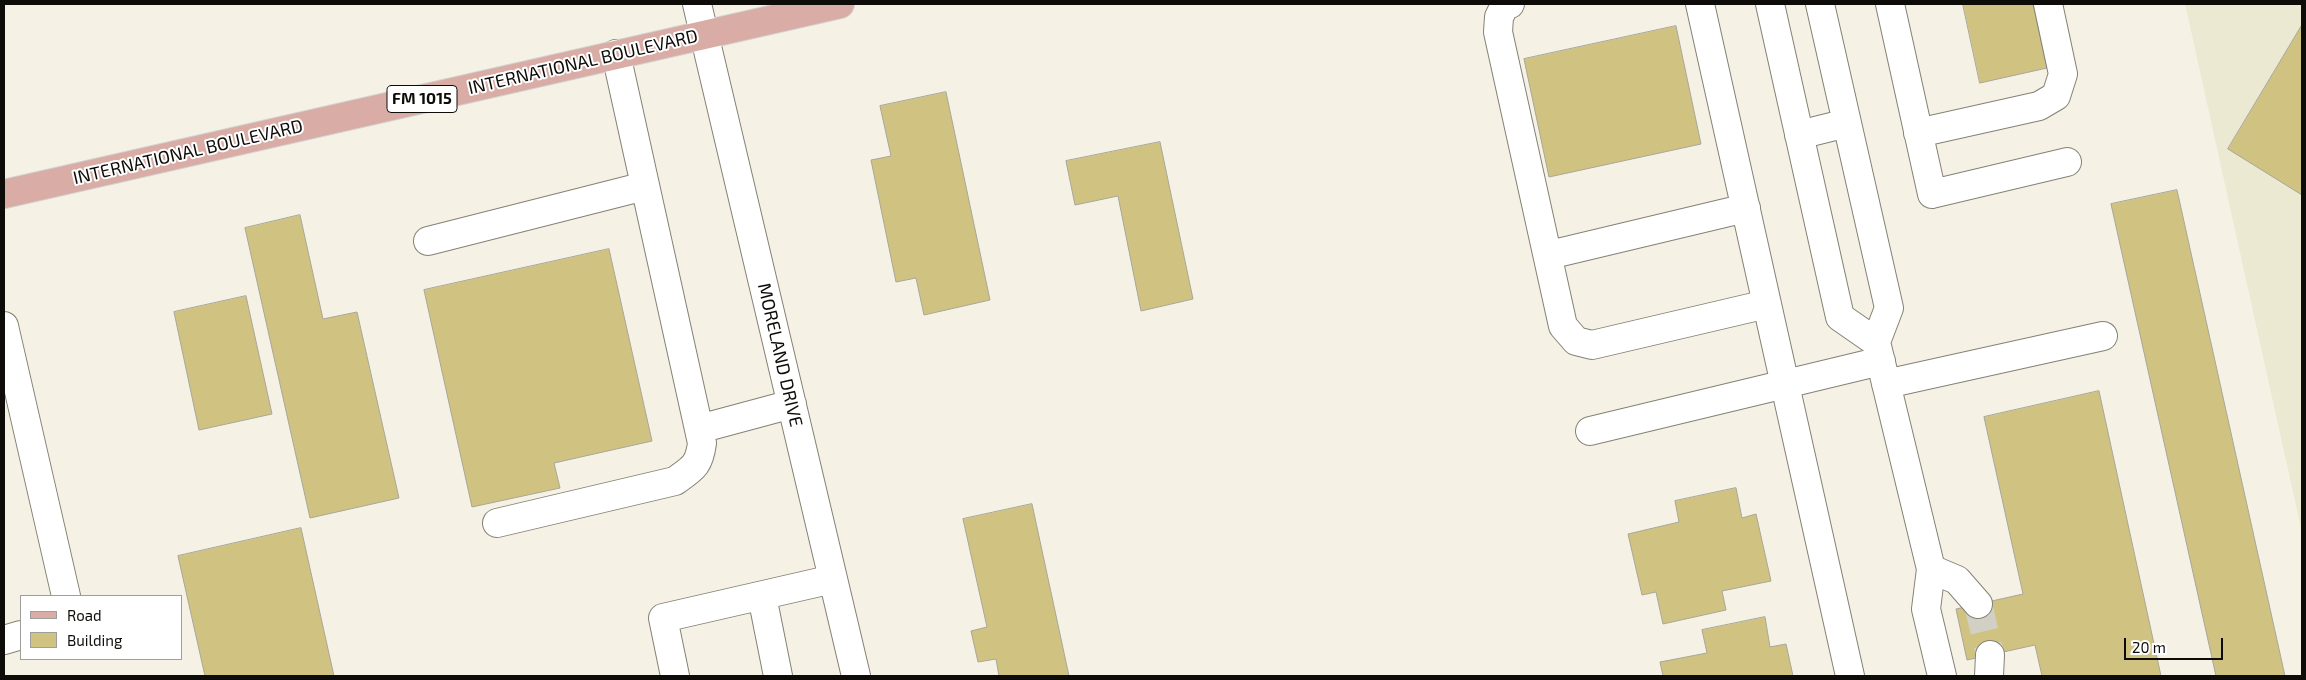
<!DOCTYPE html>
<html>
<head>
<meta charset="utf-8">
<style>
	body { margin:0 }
	#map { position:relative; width:2306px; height:680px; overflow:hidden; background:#f5f2e5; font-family:"Exo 2",sans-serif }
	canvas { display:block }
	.frame { position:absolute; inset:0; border:5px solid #0d0c08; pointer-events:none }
	.legend { position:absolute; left:20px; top:595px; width:162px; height:65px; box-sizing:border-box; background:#fff; border:1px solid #9e9e9c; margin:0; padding:6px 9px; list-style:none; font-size:15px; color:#0d0c08 }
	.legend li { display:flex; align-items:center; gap:10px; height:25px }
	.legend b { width:25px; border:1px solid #9e9e9c }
	.scale { position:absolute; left:2124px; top:638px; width:99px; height:22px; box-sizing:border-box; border:2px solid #0d0c08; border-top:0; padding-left:6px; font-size:15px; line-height:18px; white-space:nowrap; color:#0d0c08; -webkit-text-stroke:4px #fff; paint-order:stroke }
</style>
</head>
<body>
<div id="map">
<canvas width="2306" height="680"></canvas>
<div class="frame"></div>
<ul class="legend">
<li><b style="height:6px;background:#d9aca6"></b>Road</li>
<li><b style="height:14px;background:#d0c381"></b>Building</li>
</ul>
<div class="scale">20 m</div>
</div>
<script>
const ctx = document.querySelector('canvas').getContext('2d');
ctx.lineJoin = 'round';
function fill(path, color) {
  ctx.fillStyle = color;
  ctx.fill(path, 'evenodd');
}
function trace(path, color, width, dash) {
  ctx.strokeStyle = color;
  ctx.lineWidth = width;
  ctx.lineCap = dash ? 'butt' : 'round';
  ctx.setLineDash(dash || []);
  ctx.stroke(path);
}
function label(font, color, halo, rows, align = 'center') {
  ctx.font = font + ' "Exo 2",sans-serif';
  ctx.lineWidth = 4;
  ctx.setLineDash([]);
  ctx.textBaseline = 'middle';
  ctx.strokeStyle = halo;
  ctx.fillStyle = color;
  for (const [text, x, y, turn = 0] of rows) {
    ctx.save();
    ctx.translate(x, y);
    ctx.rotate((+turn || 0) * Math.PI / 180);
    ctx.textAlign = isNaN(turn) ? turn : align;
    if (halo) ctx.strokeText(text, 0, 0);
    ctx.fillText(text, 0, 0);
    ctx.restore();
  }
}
fill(new Path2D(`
	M 2185,4 L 2302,4 L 2302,533 Z`), '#ece9d3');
const building = new Path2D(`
	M 1963,4 L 2033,4 L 2047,68 L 1980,83 Z
	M 2302,25 L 2302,195 L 2228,149 Z
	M 1676,26 L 1701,144 L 1549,177 L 1524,59 Z
	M 946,92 L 990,300 L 924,315 L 916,278 L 896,282 L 871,160 L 891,156 L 880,106 Z
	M 1160,142 L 1193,299 L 1141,311 L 1118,196 L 1075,205 L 1066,161 Z
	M 2177,190 L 2285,676 L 2216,676 L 2111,204 Z
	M 300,215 L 323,319 L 357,312 L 399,498 L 310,518 L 245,228 Z
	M 609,249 L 652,441 L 554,463 L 560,488 L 472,507 L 424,290 Z
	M 246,296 L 272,414 L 199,430 L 174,312 Z
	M 2099,391 L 2161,676 L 2042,676 L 2035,645 L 1967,660 L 1956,609 L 2023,594 L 1984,417 Z
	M 1736,488 L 1742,518 L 1756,514 L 1771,581 L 1722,591 L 1726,610 L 1663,624 L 1656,592 L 1642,595 L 1628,534 L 1679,522 L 1675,501 Z
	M 1032,504 L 1069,676 L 999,676 L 996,659 L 978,662 L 971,631 L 987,627 L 963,519 Z
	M 301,528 L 334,676 L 205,676 L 178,556 Z
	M 1765,617 L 1770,647 L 1786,644 L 1793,676 L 1663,676 L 1660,662 L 1707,653 L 1702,630 Z`);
fill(building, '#d0c381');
trace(building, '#a8a699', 1);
trace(new Path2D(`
	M 1978,604 L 1990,655`), '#d2d0c4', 28, [28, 14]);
const minor = new Path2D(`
	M 697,4 L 856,676
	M 1510,4 L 1505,5 L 1499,17 L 1498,32 L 1563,326 L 1576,341 L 1592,345 L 1767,304
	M 1700,4 L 1850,676
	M 1770,4 L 1840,317 L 1876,342
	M 1820,4 L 1889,308 L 1876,342 L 1931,569 L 1926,609 L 1942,676
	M 1890,4 L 1932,194 L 2067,162
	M 1918,133 L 2039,106 L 2056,96 L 2063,74 L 2048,4
	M 1799,135 L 1847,123
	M 428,241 L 645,186
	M 1549,255 L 1746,208
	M 4,326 L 66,596
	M 1886,384 L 2103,336
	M 699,429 L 792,404
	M 1590,431 L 1881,361
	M 497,523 L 675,481 C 693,468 699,466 702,443 L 616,54
	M 1931,569 L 1957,580 L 1978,604
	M 762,596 L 778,676
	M 4,640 L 21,635
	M 675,676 L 663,618 L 833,579
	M 1989,676 L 1990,655`);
const major = new Path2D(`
	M 4,194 L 840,4`);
trace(minor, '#848175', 30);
trace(major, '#d3d3d3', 30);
trace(minor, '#fff', 28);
trace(major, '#d9aca6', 28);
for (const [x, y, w] of [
	[422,99,70]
]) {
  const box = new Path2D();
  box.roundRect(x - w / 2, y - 13.5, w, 27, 4);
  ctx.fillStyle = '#fff';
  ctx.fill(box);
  trace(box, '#0d0c08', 1);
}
label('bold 16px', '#0d0c08', null, [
	["FM 1015",422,99]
]);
label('18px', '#0d0c08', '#fff', [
	["INTERNATIONAL BOULEVARD",583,62,-13],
	["INTERNATIONAL BOULEVARD",188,152,-13],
	["MORELAND DRIVE",780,355,77]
]);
</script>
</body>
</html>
